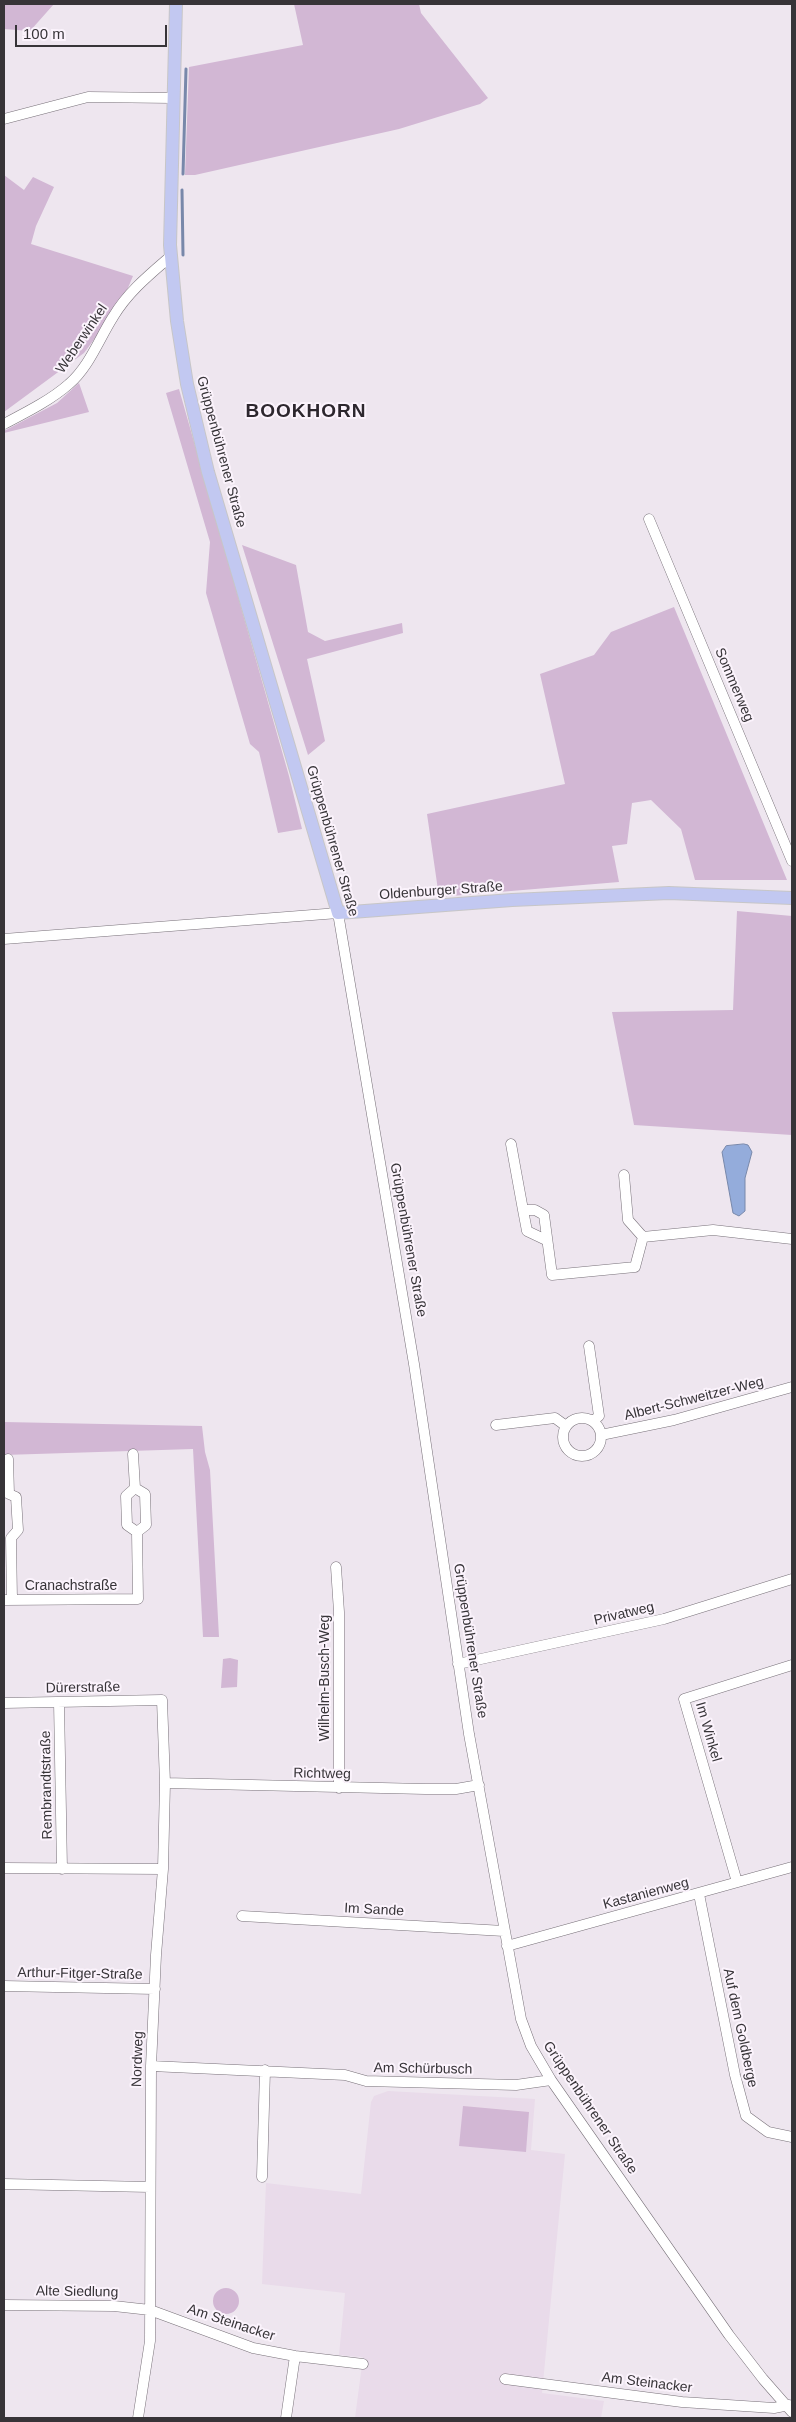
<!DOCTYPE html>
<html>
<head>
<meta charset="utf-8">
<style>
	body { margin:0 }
	#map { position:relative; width:796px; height:2422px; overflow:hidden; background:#eee6ef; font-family:Arial,sans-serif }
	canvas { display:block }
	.frame { position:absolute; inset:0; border:5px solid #373438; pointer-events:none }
	.scale { position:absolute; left:15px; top:25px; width:152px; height:22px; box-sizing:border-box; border:2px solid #373438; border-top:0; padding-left:6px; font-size:15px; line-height:18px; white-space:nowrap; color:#373438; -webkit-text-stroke:4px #fbf3fc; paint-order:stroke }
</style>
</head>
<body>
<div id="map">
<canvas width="796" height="2422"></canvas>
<div class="frame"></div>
<div class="scale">100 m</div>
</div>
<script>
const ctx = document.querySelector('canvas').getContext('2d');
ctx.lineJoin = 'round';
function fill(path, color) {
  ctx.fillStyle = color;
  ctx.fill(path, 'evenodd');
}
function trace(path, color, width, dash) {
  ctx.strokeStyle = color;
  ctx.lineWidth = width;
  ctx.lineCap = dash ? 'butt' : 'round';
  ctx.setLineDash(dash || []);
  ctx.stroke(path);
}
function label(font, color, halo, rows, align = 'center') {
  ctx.font = font + ' Arial,sans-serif';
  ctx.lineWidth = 4;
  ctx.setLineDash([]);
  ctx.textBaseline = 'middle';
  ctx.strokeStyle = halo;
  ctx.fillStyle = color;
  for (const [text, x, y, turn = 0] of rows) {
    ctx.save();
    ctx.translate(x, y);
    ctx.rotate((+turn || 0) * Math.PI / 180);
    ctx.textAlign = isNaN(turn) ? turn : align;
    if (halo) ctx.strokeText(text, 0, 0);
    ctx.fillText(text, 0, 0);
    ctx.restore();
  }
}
fill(new Path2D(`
	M 388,2091 L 535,2099 L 531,2150 L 565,2154 L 542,2393 L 604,2401 L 601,2418 L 355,2418 L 363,2357 L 339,2355 L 345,2293 L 262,2284 L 266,2183 L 361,2194 L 371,2102 L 374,2096 Z`), '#e9dbea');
fill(new Path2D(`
	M 4,4 L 54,4 L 30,31 L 4,29 Z
	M 294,4 L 419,4 L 421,13 L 488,98 L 480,104 L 399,129 L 195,175 L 185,175 L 189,67 L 303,45 Z
	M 4,175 L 24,190 L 33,177 L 54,187 L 36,226 L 31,244 L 133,276 L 122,302 L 84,353 L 4,412 Z
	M 79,383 L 89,412 L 4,433 L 4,431 L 57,403 Z
	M 179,389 L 289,776 L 302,829 L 278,833 L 259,752 L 250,744 L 206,593 L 210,542 L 166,393 Z
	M 242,545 L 296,565 L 308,632 L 325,641 L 402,623 L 403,633 L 307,659 L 325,741 L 308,755 Z
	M 674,607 L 787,880 L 695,880 L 681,829 L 651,800 L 632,803 L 627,844 L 612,846 L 619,882 L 439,897 L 427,814 L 565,784 L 540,674 L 594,655 L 611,632 Z
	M 737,911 L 792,916 L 792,1135 L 634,1125 L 612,1012 L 733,1010 Z
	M 4,1422 L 202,1426 L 205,1452 L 210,1470 L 219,1637 L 203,1637 L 193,1449 L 4,1455 Z
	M 230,1658 L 238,1660 L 237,1687 L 221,1688 L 223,1659 Z
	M 463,2106 L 529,2112 L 526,2152 L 459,2146 Z
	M213 2301a13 13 0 1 1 26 0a13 13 0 1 1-26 0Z`), '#d2b7d4');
const water = new Path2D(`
	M 744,1144 L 748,1145 L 752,1152 L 745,1178 L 745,1211 L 739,1216 L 733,1213 L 722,1152 L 726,1146 Z`);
fill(water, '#94acdb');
trace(water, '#7888aa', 1);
trace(new Path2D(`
	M 183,174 L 186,69
	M 182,190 L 183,255`), '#7888aa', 3);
const minor = new Path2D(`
	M 4,119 L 88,97 L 173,98
	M 4,424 C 25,413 51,400 69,384 C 89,367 99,339 113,317 C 128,292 149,275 171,256
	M 649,519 L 792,861
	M 4,939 L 338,913 L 414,1364 L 469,1734 L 521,2019 L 531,2046 L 551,2080 L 729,2335 L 763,2379 L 792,2412
	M 511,1144 L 523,1210 L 535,1210 L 544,1215 L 552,1275 L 635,1267 L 643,1237 L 713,1230 L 792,1239
	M 624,1175 L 628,1220 L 643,1237
	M 523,1210 L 527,1231 L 546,1240
	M 589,1346 L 599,1416 L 593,1421
	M563 1437a19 19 0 1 1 38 0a19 19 0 1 1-38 0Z
	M 496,1425 L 555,1418 L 566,1426
	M 601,1435 L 674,1420 L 792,1387
	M 8,1459 L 9,1494 L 16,1497 L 18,1530 L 11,1538 L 12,1600
	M 135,1488 L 126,1496 L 127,1525 L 137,1532
	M 336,1567 L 339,1612 L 339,1788
	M 4,1600 L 138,1599 L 137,1532 L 146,1525 L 145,1494 L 135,1488 L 133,1454
	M 458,1664 L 664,1619 L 792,1579
	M 59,1702 L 62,1869
	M 4,1703 L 162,1700 L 165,1783 L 163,1869 L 156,1955 L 151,2066 L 150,2341 L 138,2418
	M 165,1783 L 425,1789 L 456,1789 L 479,1785
	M 4,1868 L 163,1869
	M 737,1882 L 684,1699 L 792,1665
	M 699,1894 L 735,2075 L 746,2116 L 768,2132 L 792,2137
	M 242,1916 L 504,1931
	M 507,1946 L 792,1867
	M 4,1986 L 155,1989
	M 151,2066 L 345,2075 L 366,2081 L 516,2085 L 551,2080
	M 262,2177 L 265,2070
	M 4,2184 L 150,2187
	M 4,2305 L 114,2306 L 150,2310 L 253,2348 L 295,2356 L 363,2364
	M 505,2379 L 682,2402 L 774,2408 L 789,2405
	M 286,2418 L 295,2356`);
const major = new Path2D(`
	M 176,4 L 170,245 L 177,321 L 187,384 L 208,472 L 338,913 L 512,900 L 669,893 L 792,898`);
trace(minor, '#787179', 11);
trace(major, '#c7c6c7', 14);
trace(minor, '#fff', 10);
trace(major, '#c2c8f1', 12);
label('14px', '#373438', '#fbf3fc', [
	["Weberwinkel",82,339,-56],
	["Grüppenbührener Straße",221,452,75],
	["Sommerweg",734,685,67],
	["Grüppenbührener Straße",332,841,74],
	["Oldenburger Straße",441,891,-4],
	["Grüppenbührener Straße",408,1240,80],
	["Albert-Schweitzer-Weg",694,1399,-14],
	["Cranachstraße",71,1586],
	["Privatweg",624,1614,-13],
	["Grüppenbührener Straße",470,1641,81],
	["Wilhelm-Busch-Weg",325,1678,-90],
	["Dürerstraße",83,1688,-1],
	["Im Winkel",708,1732,74],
	["Richtweg",322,1774,1],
	["Rembrandtstraße",47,1785,-91],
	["Kastanienweg",646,1894,-15],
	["Im Sande",374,1910,3],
	["Arthur-Fitger-Straße",80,1974,1],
	["Auf dem Goldberge",740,2028,78],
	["Nordweg",138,2059,-88],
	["Am Schürbusch",423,2069,1],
	["Grüppenbührener Straße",590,2108,56],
	["Alte Siedlung",77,2292,1],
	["Am Steinacker",231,2323,18],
	["Am Steinacker",647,2383,7]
]);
ctx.letterSpacing = '1px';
label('bold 19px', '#2d272e', '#fbf3fc', [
	["BOOKHORN",306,412]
]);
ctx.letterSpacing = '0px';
</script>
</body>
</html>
